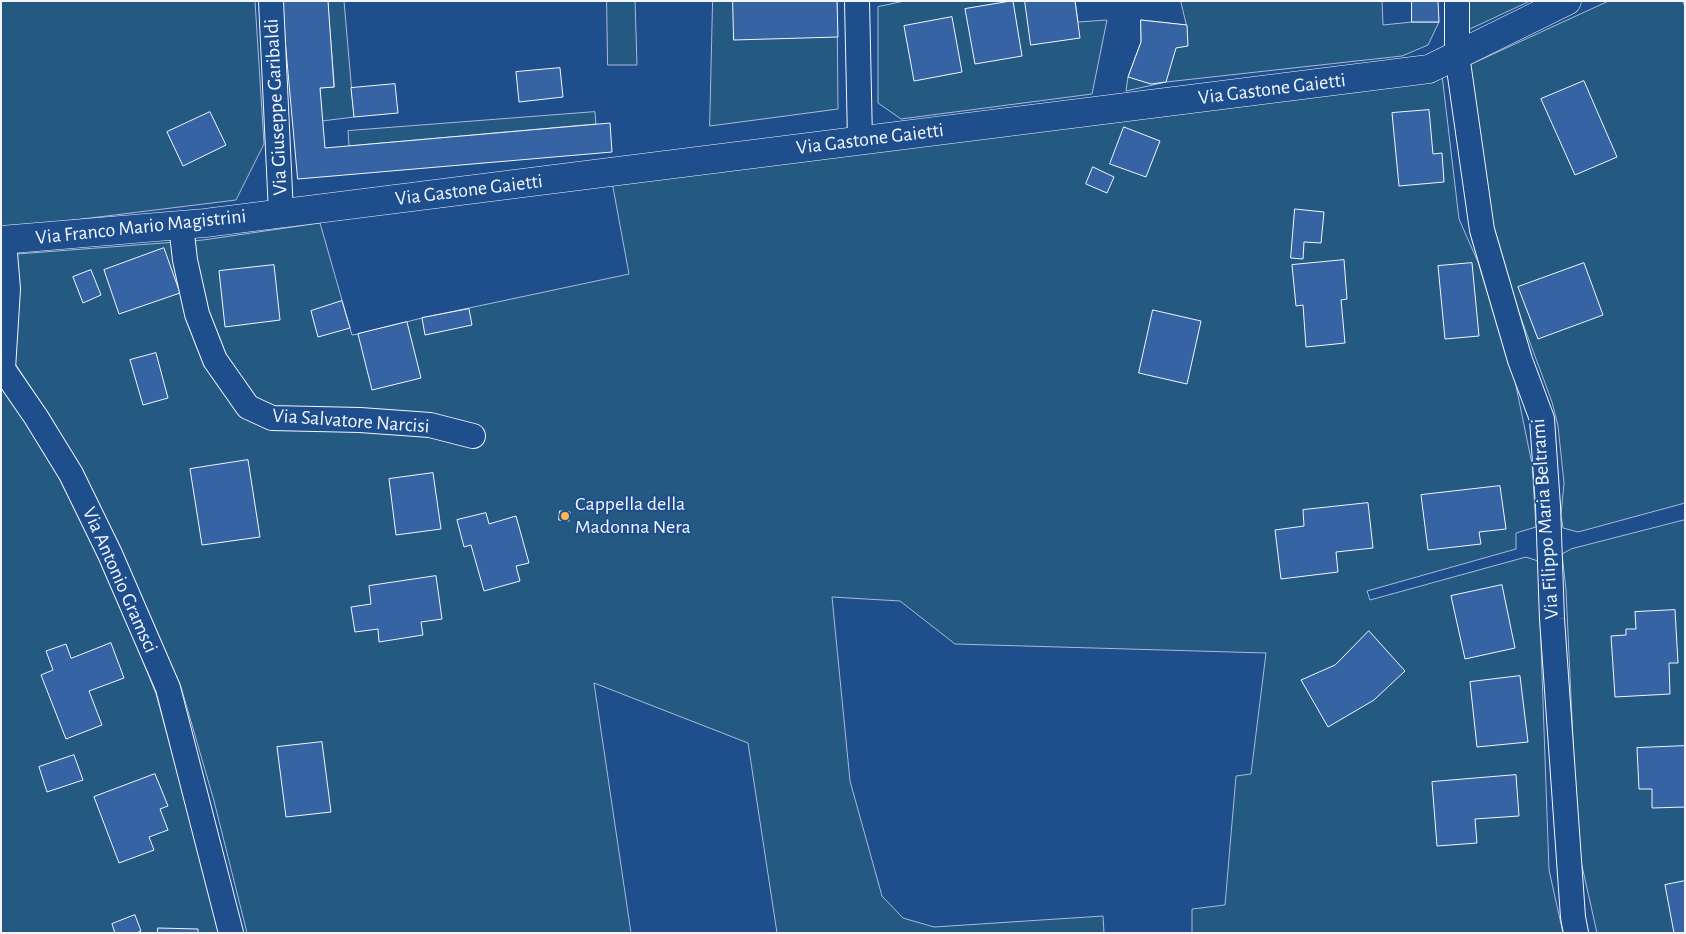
<!DOCTYPE html>
<html>
<head>
<meta charset="utf-8">
<style>
	body { margin:0 }
	#map { position:relative; width:1686px; height:934px; overflow:hidden; background:#1f4e8c; font-family:"Alegreya Sans",sans-serif }
	canvas { display:block }
	.frame { position:absolute; inset:0; border:2px solid #f2f6ff; pointer-events:none }
</style>
</head>
<body>
<div id="map">
<canvas width="1686" height="934"></canvas>
<div class="frame"></div>
</div>
<script>
const ctx = document.querySelector('canvas').getContext('2d');
ctx.lineJoin = 'round';
function fill(path, color) {
  ctx.fillStyle = color;
  ctx.fill(path, 'evenodd');
}
function trace(path, color, width, dash) {
  ctx.strokeStyle = color;
  ctx.lineWidth = width;
  ctx.lineCap = dash ? 'butt' : 'round';
  ctx.setLineDash(dash || []);
  ctx.stroke(path);
}
function label(font, color, halo, rows, align = 'center') {
  ctx.font = font + ' "Alegreya Sans",sans-serif';
  ctx.lineWidth = 4;
  ctx.setLineDash([]);
  ctx.textBaseline = 'middle';
  ctx.strokeStyle = halo;
  ctx.fillStyle = color;
  for (const [text, x, y, turn = 0] of rows) {
    ctx.save();
    ctx.translate(x, y);
    ctx.rotate((+turn || 0) * Math.PI / 180);
    ctx.textAlign = isNaN(turn) ? turn : align;
    if (halo) ctx.strokeText(text, 0, 0);
    ctx.fillText(text, 0, 0);
    ctx.restore();
  }
}
const green = new Path2D(`
	M 1,1 L 255,1 L 264,144 L 236,200 L 1,229 Z
	M 328,1 L 344,1 L 354,117 L 322,121 L 320,88 L 334,87 Z
	M 607,1 L 635,1 L 637,65 L 608,65 Z
	M 713,1 L 837,1 L 838,109 L 710,126 Z
	M 905,1 L 1075,1 L 1078,22 L 1107,20 L 1092,94 L 901,119 L 878,103 L 878,7 Z
	M 1181,1 L 1382,1 L 1383,25 L 1412,22 L 1439,22 L 1428,45 L 1402,56 L 1166,82 L 1126,91 L 1128,77 L 1141,42 L 1141,20 L 1186,25 Z
	M 1468,1 L 1530,1 L 1470,29 Z
	M 1609,1 L 1682,1 L 1685,6 L 1685,503 L 1578,532 L 1563,528 L 1561,515 L 1564,483 L 1558,426 L 1552,402 L 1509,286 L 1485,212 L 1468,66 Z
	M 1442,75 L 1459,219 L 1478,262 L 1515,381 L 1532,464 L 1536,527 L 1516,533 L 1516,549 L 1367,591 L 1370,600 L 1526,557 L 1538,561 L 1549,870 L 1563,933 L 1192,933 L 1192,909 L 1225,905 L 1236,776 L 1251,774 L 1266,653 L 955,644 L 900,601 L 832,597 L 850,781 L 882,896 L 903,918 L 934,927 L 1103,916 L 1104,933 L 777,933 L 748,743 L 594,683 L 631,933 L 247,933 L 214,801 L 181,687 L 95,497 L 52,419 L 12,359 L 17,254 L 203,240 L 320,223 L 352,335 L 358,334 L 422,318 L 629,274 L 612,182 Z
	M 595,112 L 596,124 L 349,146 L 348,131 Z
	M 1,385 L 63,473 L 124,613 L 156,694 L 222,933 L 1,933 Z
	M 1685,520 L 1685,933 L 1597,933 L 1578,848 L 1566,590 L 1562,554 L 1571,549 Z`);
fill(green, '#245a82');
trace(green, '#a8bbd7', 1);
const building = new Path2D(`
	M 282,1 L 328,1 L 334,87 L 320,88 L 325,148 L 610,123 L 612,152 L 298,179 Z
	M 733,1 L 837,1 L 838,37 L 734,40 Z
	M 1013,1 L 1022,56 L 975,64 L 965,9 Z
	M 1025,1 L 1075,1 L 1080,38 L 1031,45 Z
	M 1412,1 L 1442,1 L 1438,1 L 1439,22 L 1412,22 Z
	M 952,17 L 962,72 L 914,81 L 904,26 Z
	M 1141,20 L 1187,25 L 1188,46 L 1176,48 L 1166,82 L 1151,84 L 1128,77 L 1141,42 Z
	M 560,68 L 563,97 L 519,102 L 516,72 Z
	M 1584,81 L 1617,157 L 1575,175 L 1541,99 Z
	M 395,84 L 398,113 L 354,117 L 351,88 Z
	M 1429,110 L 1433,154 L 1442,153 L 1444,182 L 1399,186 L 1392,113 Z
	M 210,112 L 226,145 L 183,166 L 167,132 Z
	M 1124,127 L 1160,141 L 1146,177 L 1110,164 Z
	M 1093,167 L 1114,177 L 1107,193 L 1086,184 Z
	M 1295,209 L 1324,212 L 1321,243 L 1304,242 L 1303,259 L 1291,258 Z
	M 164,248 L 180,293 L 119,314 L 104,270 Z
	M 1344,260 L 1347,299 L 1341,300 L 1345,343 L 1306,347 L 1303,305 L 1296,306 L 1292,265 Z
	M 1472,263 L 1479,336 L 1445,339 L 1438,266 Z
	M 1584,263 L 1603,315 L 1538,339 L 1518,287 Z
	M 274,265 L 280,320 L 225,327 L 219,271 Z
	M 91,270 L 101,295 L 83,303 L 73,277 Z
	M 342,301 L 350,328 L 318,337 L 311,311 Z
	M 469,309 L 472,325 L 425,335 L 422,318 Z
	M 1153,310 L 1201,321 L 1187,384 L 1139,373 Z
	M 407,322 L 421,378 L 372,390 L 358,334 Z
	M 156,353 L 168,398 L 143,405 L 130,360 Z
	M 248,460 L 260,537 L 202,545 L 190,469 Z
	M 433,473 L 441,529 L 396,535 L 389,479 Z
	M 1500,486 L 1506,529 L 1479,532 L 1481,544 L 1428,550 L 1421,495 Z
	M 1368,503 L 1373,548 L 1336,552 L 1338,572 L 1281,579 L 1275,530 L 1304,526 L 1303,510 Z
	M 560,511 L 570,512 L 569,521 L 559,520 Z
	M 486,513 L 489,524 L 516,516 L 529,563 L 516,566 L 520,581 L 484,591 L 471,545 L 464,547 L 457,520 Z
	M 436,576 L 442,619 L 421,622 L 423,635 L 379,642 L 378,629 L 355,632 L 351,607 L 371,604 L 369,586 Z
	M 1502,585 L 1515,648 L 1465,659 L 1451,596 Z
	M 1675,610 L 1678,663 L 1669,663 L 1670,694 L 1615,697 L 1611,636 L 1626,635 L 1626,629 L 1636,629 L 1635,612 Z
	M 1369,631 L 1405,671 L 1374,700 L 1328,727 L 1301,680 L 1335,665 Z
	M 111,643 L 124,678 L 89,691 L 102,725 L 66,739 L 41,675 L 53,670 L 46,651 L 66,644 L 71,658 Z
	M 1520,676 L 1528,742 L 1477,747 L 1470,682 Z
	M 322,742 L 331,812 L 286,817 L 277,747 Z
	M 1685,746 L 1685,807 L 1652,808 L 1652,789 L 1639,789 L 1637,748 Z
	M 74,755 L 83,780 L 47,792 L 39,767 Z
	M 155,774 L 168,806 L 160,809 L 168,830 L 149,837 L 154,850 L 119,863 L 94,797 Z
	M 1516,775 L 1519,816 L 1475,819 L 1477,843 L 1437,846 L 1432,782 Z
	M 1685,881 L 1685,933 L 1674,933 L 1665,885 Z
	M 135,915 L 141,931 L 136,933 L 115,933 L 112,924 Z
	M 158,928 L 198,929 L 198,933 L 158,933 Z`);
fill(building, '#3563a3');
trace(building, '#f2f6ff', 1);
const street = new Path2D(`
	M 271,1 L 281,213
	M 857,1 L 860,140
	M 1457,1 L 1457,55 L 1482,230 L 1520,360 L 1542,419 L 1548,506 L 1552,619 L 1573,917 L 1576,933
	M 181,225 L 185,260 L 197,314 L 215,360 L 248,407 L 272,418 L 360,420 L 430,425 L 473,436
	M 4,241 L 8,289 L 3,369 L 36,417 L 71,474 L 110,554 L 168,688 L 231,933`);
const secondary = new Path2D(`
	M 1,240 L 205,223 L 1429,69 L 1567,1`);
trace(street, '#f2f6ff', 26);
trace(secondary, '#f2f6ff', 29);
trace(street, '#1f4e8c', 24);
trace(secondary, '#1f4e8c', 28);
for (const [x, y, r, color] of [
	[565,516,5,"#ffb74d"]
]) {
  const dot = new Path2D();
  dot.arc(x, y, r, 0, 2 * Math.PI);
  ctx.fillStyle = color;
  ctx.fill(dot);
  trace(dot, '#1f4e8c', 2);
}
label('20px', '#f2f6ff', '#1f4e8c', [
	["Via Gastone Gaietti",1272,89,-7],
	["Via Giuseppe Garibaldi",276,107,-93],
	["Via Gastone Gaietti",870,139,-7],
	["Via Gastone Gaietti",469,190,-7],
	["Via Franco Mario Magistrini",141,227,-6],
	["Via Salvatore Narcisi",351,421,4],
	["Via Filippo Maria Beltrami",1545,519,-94],
	["Via Antonio Gramsci",120,580,66]
]);
label('20px', '#f2f6ff', '#1f4e8c', [
	["Cappella della",575,504],
	["Madonna Nera",575,527]
], 'left');
</script>
</body>
</html>
